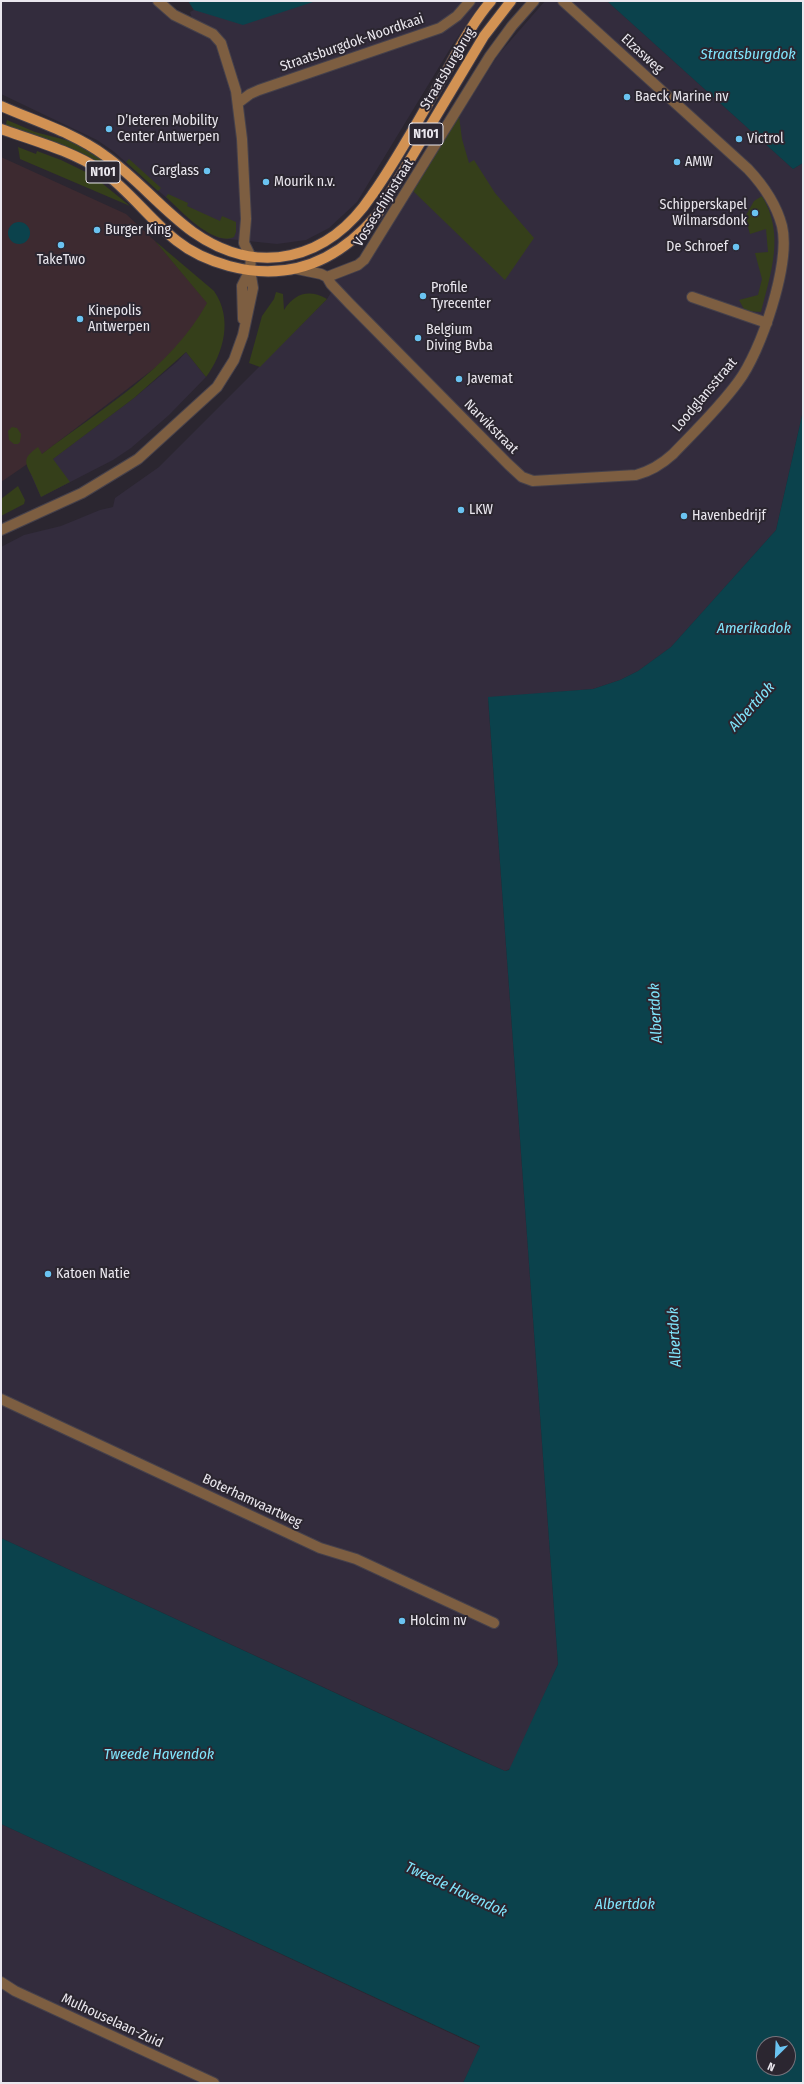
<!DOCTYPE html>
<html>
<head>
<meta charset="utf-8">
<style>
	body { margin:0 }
	#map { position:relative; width:804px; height:2084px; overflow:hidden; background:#2b2630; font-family:"Fira Sans Condensed",sans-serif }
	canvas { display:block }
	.frame { position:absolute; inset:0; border:2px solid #eae7ee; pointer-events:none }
	.north { position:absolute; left:756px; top:2036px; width:40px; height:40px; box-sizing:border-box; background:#2b2630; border:1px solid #77737c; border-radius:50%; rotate:204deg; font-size:11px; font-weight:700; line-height:16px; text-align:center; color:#eae7ee }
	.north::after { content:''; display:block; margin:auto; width:14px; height:18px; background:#6ac3f1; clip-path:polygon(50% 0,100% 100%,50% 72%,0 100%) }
</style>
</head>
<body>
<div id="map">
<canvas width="804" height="2084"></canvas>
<div class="frame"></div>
<div class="north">N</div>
</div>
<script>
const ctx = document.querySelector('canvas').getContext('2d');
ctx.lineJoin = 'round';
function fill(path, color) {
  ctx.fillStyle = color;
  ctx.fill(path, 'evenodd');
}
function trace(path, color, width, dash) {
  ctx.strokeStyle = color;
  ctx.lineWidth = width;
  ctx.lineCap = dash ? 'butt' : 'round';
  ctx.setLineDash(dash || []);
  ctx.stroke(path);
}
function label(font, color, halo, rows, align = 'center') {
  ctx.font = font + ' "Fira Sans Condensed",sans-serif';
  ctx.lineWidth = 4;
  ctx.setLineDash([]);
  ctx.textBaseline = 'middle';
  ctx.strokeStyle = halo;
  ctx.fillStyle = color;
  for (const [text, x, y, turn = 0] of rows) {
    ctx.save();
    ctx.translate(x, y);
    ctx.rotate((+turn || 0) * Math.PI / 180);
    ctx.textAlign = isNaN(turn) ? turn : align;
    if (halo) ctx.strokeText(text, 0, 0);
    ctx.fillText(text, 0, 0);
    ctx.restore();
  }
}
fill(new Path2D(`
	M 1,157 L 126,214 L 155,241 L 208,303 L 197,321 L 185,338 L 160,364 L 42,454 L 1,482 Z`), '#3d2a30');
fill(new Path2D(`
	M 1,1 L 153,1 L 171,18 L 205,33 L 192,18 L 190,12 L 194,10 L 192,7 L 211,1 L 482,1 L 453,44 L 357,202 L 329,228 L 306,240 L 277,244 L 219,238 L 201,228 L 113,151 L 97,140 L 1,94 Z
	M 545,1 L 607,1 L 793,169 L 803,163 L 803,411 L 776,530 L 671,647 L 638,671 L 620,680 L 593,689 L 488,698 L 558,1664 L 511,1768 L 505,1771 L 1,1538 L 1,547 L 24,535 L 61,526 L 100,510 L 113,507 L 115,498 L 159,467 L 327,299 L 335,286 L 332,279 L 370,258 L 498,55 Z
	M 186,352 L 206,377 L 169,415 L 131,448 L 113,460 L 41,497 L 31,475 L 134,398 L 178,361 Z
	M 1,1824 L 480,2047 L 463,2083 L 1,2083 Z`), '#332c3d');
fill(new Path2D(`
	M 459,116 L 462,139 L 469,163 L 474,160 L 495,193 L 534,238 L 505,280 L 413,191 Z
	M 7,120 L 35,132 L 73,142 L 93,152 L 113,167 L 109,171 C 76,149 42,139 5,127 Z
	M 18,147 L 36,154 L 37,151 L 61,160 L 92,175 L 130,206 L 20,159 Z
	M 129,159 L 161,188 L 158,191 L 126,162 Z
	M 168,194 L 188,203 L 187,206 L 220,221 L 222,216 L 236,222 L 236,232 L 234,237 C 214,247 180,210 166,197 Z
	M 762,196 C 785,234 771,272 761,312 L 745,311 L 739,300 L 758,295 L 762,279 L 755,253 L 768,252 L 766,229 L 750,234 L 745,217 L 754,201 Z
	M 155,241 L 214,291 C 233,318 224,353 206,377 L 186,352 L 134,398 L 53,459 L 70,482 L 41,497 C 38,490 35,483 32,476 C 24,461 23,458 38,447 L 42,454 C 101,409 171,369 207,303 Z
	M 276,292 L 283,294 L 284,310 C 295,293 309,289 327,299 L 260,367 L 249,363 L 262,316 L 274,299 Z
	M 12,427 L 17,428 L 21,434 L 20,442 L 18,444 L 14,444 L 9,440 L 8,431 Z
	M 18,486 L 25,500 L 24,504 L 1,516 L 1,499 Z`), '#353f1a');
fill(new Path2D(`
	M 188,1 L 316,1 L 243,25 L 194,10 Z
	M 607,1 L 803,1 L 803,163 L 793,169 Z
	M8 233a11 11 0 1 1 22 0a11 11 0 1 1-22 0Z
	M 803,411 L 803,2083 L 463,2083 L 480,2046 L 1,1824 L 1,1538 L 467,1754 L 505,1771 L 509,1770 L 558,1664 L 488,697 L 593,689 L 620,680 L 638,671 L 671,647 L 776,530 ZM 764,2044 L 788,2044 L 788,2068 L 764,2068 Z`), '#0b424c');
const minor = new Path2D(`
	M 238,103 L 250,94 L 259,90 L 440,28 L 457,16 L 470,1
	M 297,269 L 321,274 L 327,277
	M 327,277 L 331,284 L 350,304 L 508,464 L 522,477 L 533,481 L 636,475 C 651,471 661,465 673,454 C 695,431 719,408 738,382 C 761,352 791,263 782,226 C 776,203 764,186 748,169 L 563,1
	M 327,277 L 358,265 L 364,260 L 490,56 L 512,26 L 534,1
	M 692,297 L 767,323
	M 243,319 L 242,286 L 250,270
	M 1,530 L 82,493 L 138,459 L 217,387 L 234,360 L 243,335 L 253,288 L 250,270 L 251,257 L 244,243 L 246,219 L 242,139 L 236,91 L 221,43 L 213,34 L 174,15 L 158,1
	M 1,1399 L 320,1548 L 356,1559 L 494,1623
	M 1,1982 L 15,1991 L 214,2083`);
const major = new Path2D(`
	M 1,106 C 35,121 74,133 104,155 C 136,177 161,209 193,232 C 258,278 329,260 372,195 C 399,157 421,115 445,74 C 459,49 472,23 491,1
	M 1,129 C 35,141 72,151 102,171 C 129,190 151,221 177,241 C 192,253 211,261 229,266 C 289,282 338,261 377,215 L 484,36 L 511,1`);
trace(minor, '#46414b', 12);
trace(major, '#46414b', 12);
trace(minor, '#7d5e41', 10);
trace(major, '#d29253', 10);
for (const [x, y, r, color] of [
	[627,97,4,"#6ac3f1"],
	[109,129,4,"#6ac3f1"],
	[739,139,4,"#6ac3f1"],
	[677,162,4,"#6ac3f1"],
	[207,171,4,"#6ac3f1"],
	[266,182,4,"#6ac3f1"],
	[755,213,4,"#6ac3f1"],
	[97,230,4,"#6ac3f1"],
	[61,245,4,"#6ac3f1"],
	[736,247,4,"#6ac3f1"],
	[423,296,4,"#6ac3f1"],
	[80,319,4,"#6ac3f1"],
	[418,338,4,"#6ac3f1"],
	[459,379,4,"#6ac3f1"],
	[461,510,4,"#6ac3f1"],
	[684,516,4,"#6ac3f1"],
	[48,1274,4,"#6ac3f1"],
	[402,1621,4,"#6ac3f1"]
]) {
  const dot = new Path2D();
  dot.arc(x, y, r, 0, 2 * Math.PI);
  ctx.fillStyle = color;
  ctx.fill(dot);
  trace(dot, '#2b2630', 1.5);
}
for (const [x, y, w] of [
	[426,134,34],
	[103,172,34]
]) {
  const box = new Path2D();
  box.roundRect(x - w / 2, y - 11, w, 22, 3);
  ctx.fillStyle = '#2b2630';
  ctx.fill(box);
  trace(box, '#eae7ee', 1);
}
label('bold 13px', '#eae7ee', null, [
	["N101",426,134],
	["N101",103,172]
]);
label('14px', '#eae7ee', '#2b2630', [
	["Straatsburgdok-Noordkaai",352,43,-19],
	["Elzasweg",642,54,42],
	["Straatsburgbrug",448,69,-59],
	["Vosseschijnstraat",384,203,-58],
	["Loodglansstraat",705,395,-50],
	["Narvikstraat",491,427,45],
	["Boterhamvaartweg",252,1501,25],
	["Mulhouselaan-Zuid",112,2021,25]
]);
label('14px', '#eae7ee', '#2b2630', [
	["Baeck Marine nv",635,97],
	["D’Ieteren Mobility",117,121],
	["Center Antwerpen",117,137],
	["Victrol",747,139],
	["AMW",685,162],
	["Carglass",199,171,"right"],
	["Mourik n.v.",274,182],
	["Schipperskapel",747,205,"right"],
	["Wilmarsdonk",747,221,"right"],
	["Burger King",105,230],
	["De Schroef",728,247,"right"],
	["TakeTwo",61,260,"center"],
	["Profile",431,288],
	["Tyrecenter",431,304],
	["Kinepolis",88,311],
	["Antwerpen",88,327],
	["Belgium",426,330],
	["Diving Bvba",426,346],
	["Javemat",467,379],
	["LKW",469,510],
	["Havenbedrijf",692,516],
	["Katoen Natie",56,1274],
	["Holcim nv",410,1621]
], 'left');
label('italic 15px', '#80e6fd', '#2b2630', [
	["Straatsburgdok",748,55],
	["Amerikadok",754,629],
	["Albertdok",752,707,-48],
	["Albertdok",656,1013,-93],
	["Albertdok",675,1337,-93],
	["Tweede Havendok",159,1755],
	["Tweede Havendok",456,1890,25],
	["Albertdok",625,1905]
]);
</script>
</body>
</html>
